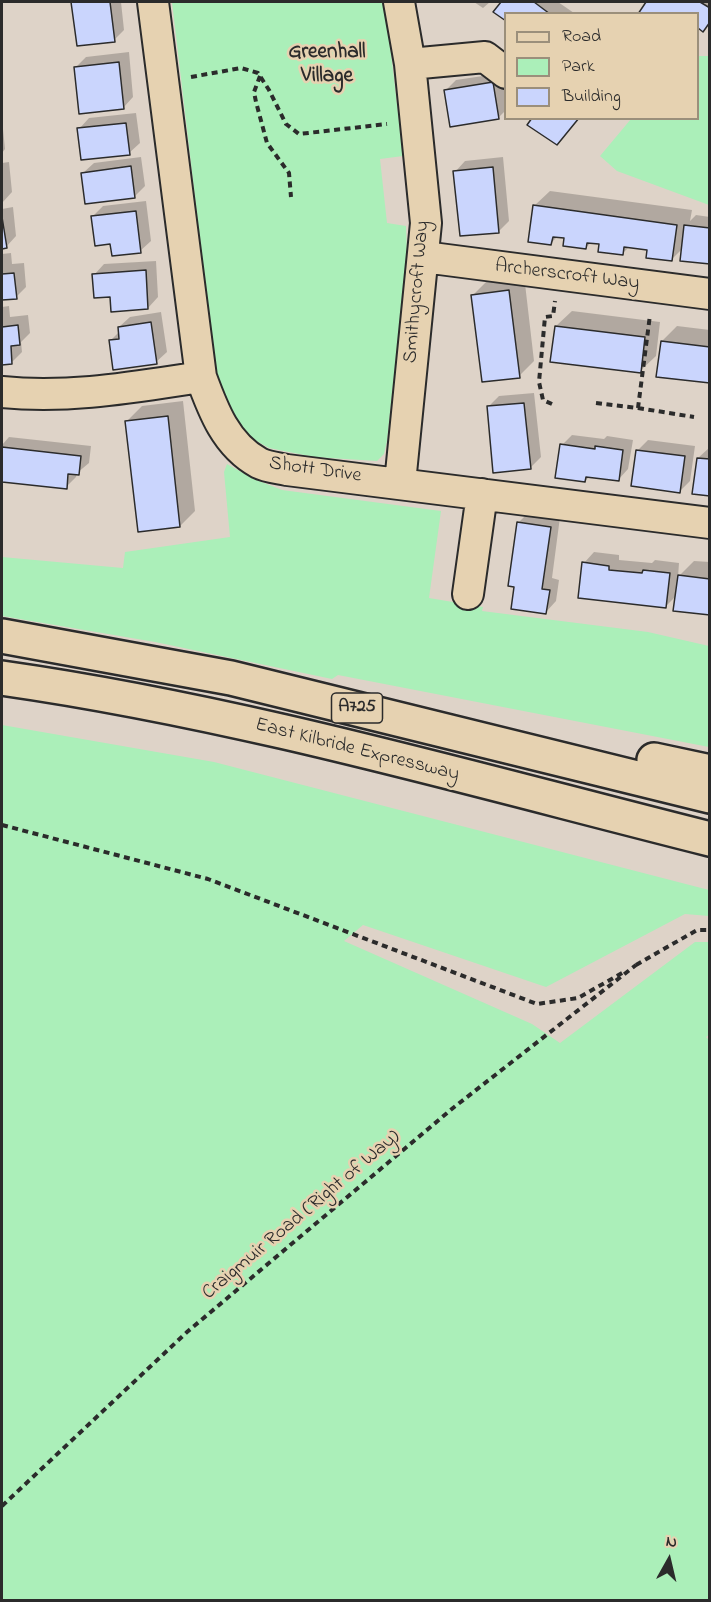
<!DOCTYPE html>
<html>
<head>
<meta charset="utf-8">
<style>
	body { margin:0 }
	#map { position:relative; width:711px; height:1602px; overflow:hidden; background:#ded3c8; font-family:"Indie Flower",sans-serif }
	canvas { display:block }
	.frame { position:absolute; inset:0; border:3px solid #2b2b2b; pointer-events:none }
	.legend { position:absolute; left:504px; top:12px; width:195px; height:108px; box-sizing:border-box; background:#e6d2b1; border:2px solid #9b8f7b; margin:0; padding:8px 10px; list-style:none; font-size:18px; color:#2b2b2b }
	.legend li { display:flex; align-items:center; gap:12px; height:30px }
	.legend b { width:30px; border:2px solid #9b8f7b }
	.north { position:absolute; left:639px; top:1530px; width:60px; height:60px; -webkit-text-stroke:4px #e6d2b1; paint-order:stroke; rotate:8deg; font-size:16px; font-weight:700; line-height:24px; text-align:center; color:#2b2b2b }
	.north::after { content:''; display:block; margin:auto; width:21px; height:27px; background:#2b2b2b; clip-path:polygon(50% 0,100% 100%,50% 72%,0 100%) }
</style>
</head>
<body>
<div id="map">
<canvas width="711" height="1602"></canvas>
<div class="frame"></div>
<ul class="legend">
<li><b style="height:8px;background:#e6d2b1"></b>Road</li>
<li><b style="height:16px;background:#abefb9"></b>Park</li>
<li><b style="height:16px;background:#cad5fd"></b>Building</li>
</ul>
<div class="north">N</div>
</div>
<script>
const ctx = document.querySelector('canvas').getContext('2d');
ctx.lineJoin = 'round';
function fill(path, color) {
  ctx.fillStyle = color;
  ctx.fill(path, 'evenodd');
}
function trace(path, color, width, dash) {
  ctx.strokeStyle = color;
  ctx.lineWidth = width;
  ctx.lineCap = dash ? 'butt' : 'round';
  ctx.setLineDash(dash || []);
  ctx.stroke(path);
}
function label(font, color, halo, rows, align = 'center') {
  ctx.font = font + ' "Indie Flower",sans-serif';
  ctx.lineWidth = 5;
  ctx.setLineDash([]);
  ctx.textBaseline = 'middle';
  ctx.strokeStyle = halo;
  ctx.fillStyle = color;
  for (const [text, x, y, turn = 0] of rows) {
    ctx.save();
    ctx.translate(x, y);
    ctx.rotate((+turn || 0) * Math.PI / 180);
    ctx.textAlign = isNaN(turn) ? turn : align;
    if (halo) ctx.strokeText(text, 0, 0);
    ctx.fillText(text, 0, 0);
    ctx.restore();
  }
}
fill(new Path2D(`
	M 172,2 L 385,2 L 403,156 L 380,159 L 387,223 L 406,226 L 407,253 L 387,441 L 384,454 L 377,461 L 314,457 L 269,448 L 242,433 L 217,384 Z
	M 698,56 L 709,56 L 709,205 L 617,171 L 600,156 L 631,119 L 698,118 Z
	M 227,464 L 254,479 L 282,490 L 441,511 L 429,598 L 483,607 L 482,611 L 648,632 L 709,646 L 709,747 L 338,675 L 332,679 L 155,642 L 2,616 L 2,557 L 123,568 L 125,552 L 230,537 L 224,472 Z
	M 2,725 L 214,762 L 709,890 L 709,916 L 685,914 L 546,987 L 363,925 L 344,941 L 532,1024 L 560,1043 L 695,942 L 709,942 L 710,1034 L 706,1037 L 710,1041 L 709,1600 L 2,1600 Z`), '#abefb9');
fill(new Path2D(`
	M 73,2 L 121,2 L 124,30 L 114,40 L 78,45 Z
	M 474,2 L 490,2 L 483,8 Z
	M 503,2 L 558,2 L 574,13 L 495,12 Z
	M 648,2 L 710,2 L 710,23 L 702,30 L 698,26 L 698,14 L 640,14 Z
	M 129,52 L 133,97 L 123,108 L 75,68 L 86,57 Z
	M 503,73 L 506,110 L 498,118 L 446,90 L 456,80 Z
	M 136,113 L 140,143 L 129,153 L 79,129 L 89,118 Z
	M 534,118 L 580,118 L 557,144 Z
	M 2,119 L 5,149 L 2,153 Z
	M 141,157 L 145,186 L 134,197 L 83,173 L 94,163 Z
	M 503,157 L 509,221 L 499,231 L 455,172 L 465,161 Z
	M 9,162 L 12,192 L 2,203 L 2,163 Z
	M 550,191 L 692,210 L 690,221 L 696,215 L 710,217 L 710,263 L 683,248 L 672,259 L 649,249 L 630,246 L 622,254 L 601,243 L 591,242 L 586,248 L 566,237 L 558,236 L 551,243 L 534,206 Z
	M 146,201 L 151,241 L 140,251 L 111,242 L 93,216 L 103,206 Z
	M 13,207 L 16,236 L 6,247 L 2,247 L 2,209 Z
	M 11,253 L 12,264 L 24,263 L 26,287 L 16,297 L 2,299 L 2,254 Z
	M 156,261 L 158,297 L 148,308 L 111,295 L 94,275 L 104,264 Z
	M 524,275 L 534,361 L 519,376 L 473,295 L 488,280 Z
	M 9,306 L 10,317 L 28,315 L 30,333 L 21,342 L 22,352 L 12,362 L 2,363 L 2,307 Z
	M 572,311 L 660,322 L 656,356 L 640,371 L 556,326 Z
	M 161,312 L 167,352 L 156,362 L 110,341 L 120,331 L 119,327 L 130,317 Z
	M 677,326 L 710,330 L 710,382 L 662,341 Z
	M 534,393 L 541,457 L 530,468 L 488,407 L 499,396 Z
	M 183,401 L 195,511 L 180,526 L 127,421 L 142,406 Z
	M 572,435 L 604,439 L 607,436 L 633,440 L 628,469 L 618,480 L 590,476 L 585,481 L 562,445 Z
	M 9,437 L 91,446 L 89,463 L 77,473 L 76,477 L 66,487 L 2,480 L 2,445 Z
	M 648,440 L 695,446 L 690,481 L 680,491 L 637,451 Z
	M 709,448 L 710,448 L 710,495 L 698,458 Z
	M 529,512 L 560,517 L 552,578 L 559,580 L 556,601 L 546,612 L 515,586 L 518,523 Z
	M 594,552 L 619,555 L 619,560 L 652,563 L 655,560 L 679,563 L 678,577 L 694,561 L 710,562 L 710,614 L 677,595 L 665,607 L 584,563 Z`), '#0003');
const building = new Path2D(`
	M 71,2 L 110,2 L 115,42 L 77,46 Z
	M 501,2 L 534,2 L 550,14 L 506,14 L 506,21 L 493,12 Z
	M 646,2 L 700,2 L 710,8 L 710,22 L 703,32 L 698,28 L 698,14 L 638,14 Z
	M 119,62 L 124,109 L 79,114 L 74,67 Z
	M 493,82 L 499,119 L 450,127 L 444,90 Z
	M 532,118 L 579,118 L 557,145 L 527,125 Z
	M 126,123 L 130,155 L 81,160 L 77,128 Z
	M 131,166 L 135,198 L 85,204 L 81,173 Z
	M 493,167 L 499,233 L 460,236 L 453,171 Z
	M 533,205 L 677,225 L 672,261 L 646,258 L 647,250 L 624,247 L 623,255 L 598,252 L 599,244 L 587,243 L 586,249 L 563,246 L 564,238 L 553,237 L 551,245 L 528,242 Z
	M 136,211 L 141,253 L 112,256 L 110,244 L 95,246 L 91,216 Z
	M 2,217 L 7,248 L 2,249 Z
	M 684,225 L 710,228 L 710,264 L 680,261 Z
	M 2,266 L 2,274 L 14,273 L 17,299 L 2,300 Z
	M 146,270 L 148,309 L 111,312 L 110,297 L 94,298 L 92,274 Z
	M 509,290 L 520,378 L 482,382 L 471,295 Z
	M 151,322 L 157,364 L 113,370 L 109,340 L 119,339 L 118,327 Z
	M 18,325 L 20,345 L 11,346 L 12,364 L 2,365 L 2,327 Z
	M 555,326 L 645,337 L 641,373 L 550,362 Z
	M 661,341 L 710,347 L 710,383 L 656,377 Z
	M 524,403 L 531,469 L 493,473 L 487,406 Z
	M 168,416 L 180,527 L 138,532 L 125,421 Z
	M 560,444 L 595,449 L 595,446 L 623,450 L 619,481 L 586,477 L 585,482 L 555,478 Z
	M 2,447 L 81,456 L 79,475 L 68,474 L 67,489 L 2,482 Z
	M 636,450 L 685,456 L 680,493 L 631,486 Z
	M 697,458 L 710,459 L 710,496 L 692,494 Z
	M 517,522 L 551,527 L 542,589 L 550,590 L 546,614 L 511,609 L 514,587 L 508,586 Z
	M 582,562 L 609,566 L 609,570 L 642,573 L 643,570 L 670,573 L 666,608 L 578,598 Z
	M 678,575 L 710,579 L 710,615 L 673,611 Z`);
fill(building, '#cad5fd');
trace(building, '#2b2b2b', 1.5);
const minor = new Path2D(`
	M 153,2 L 201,377 C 213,410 226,445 259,463 C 267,467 278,468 287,470 L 710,523
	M 399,2 L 410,64 L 426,223 L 400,483
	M 410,64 L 485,57 L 506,73
	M 424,257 L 710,294
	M 2,392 C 69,399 134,387 201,377
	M 468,594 L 482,494`);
const trunk = new Path2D(`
	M 2,636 L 231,678 L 710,796
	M 2,678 C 241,712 475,780 710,839
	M 654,760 L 710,772`);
trace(minor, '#2b2b2b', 34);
trace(trunk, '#2b2b2b', 38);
trace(new Path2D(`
	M 260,76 L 254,92 L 256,102 L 267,143 L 289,173 L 291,197
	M 191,77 L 241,68 L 258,73 L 269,90 L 286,124 L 299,134 L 387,124
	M 596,403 L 638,408 L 650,315
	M 552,404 L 543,400 L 539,382 L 545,317 L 553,316 L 555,301
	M 638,408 L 694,417
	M 2,825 L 208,879 L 537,1004 L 578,998 L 624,972
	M 636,965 L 697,930 L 710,930
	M 2,1506 L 187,1332 L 453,1108 L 636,965`), '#2b2b2b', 4, [6, 4.5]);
trace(minor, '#e6d2b1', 30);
trace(trunk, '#e6d2b1', 33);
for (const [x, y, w] of [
	[357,708,51]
]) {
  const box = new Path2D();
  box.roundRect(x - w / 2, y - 15, w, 30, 4.5);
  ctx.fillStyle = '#e6d2b1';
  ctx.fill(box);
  trace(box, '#2b2b2b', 1.5);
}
label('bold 18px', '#2b2b2b', null, [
	["A725",357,708]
]);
label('20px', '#2b2b2b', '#e6d2b1', [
	["Archerscroft Way",567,276,7],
	["Smithycroft Way",418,292,-85],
	["Shott Drive",315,471,8],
	["East Kilbride Expressway",357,751,14],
	["Craigmuir Road (Right of Way)",302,1216,-40]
]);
label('bold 21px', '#2b2b2b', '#e6d2b1', [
	["Greenhall",327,54],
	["Village",327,78]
]);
</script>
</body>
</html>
